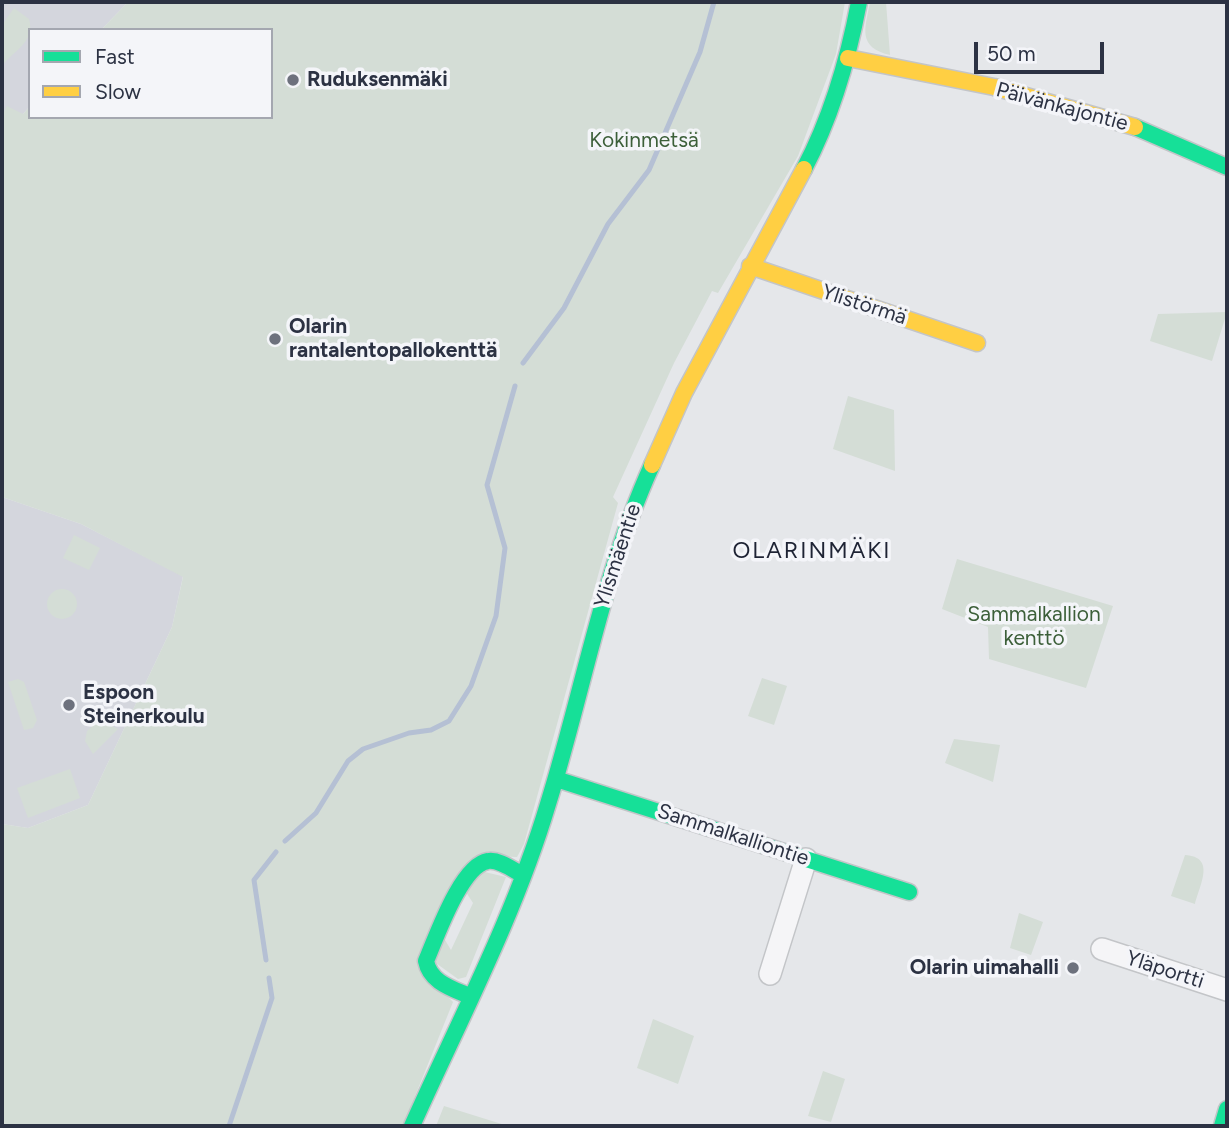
<!DOCTYPE html>
<html>
<head>
<meta charset="utf-8">
<style>
	body { margin:0 }
	#map { position:relative; width:1229px; height:1128px; overflow:hidden; background:#e5e7ea; font-family:Figtree,sans-serif }
	canvas { display:block }
	.frame { position:absolute; inset:0; border:4px solid #2c3243; pointer-events:none }
	.legend { position:absolute; left:28px; top:28px; width:245px; height:91px; box-sizing:border-box; background:#f4f5f9; border:2px solid #a4a7b0; margin:0; padding:9px 12px; list-style:none; font-size:21px; color:#2c3243 }
	.legend li { display:flex; align-items:center; gap:14px; height:35px }
	.legend b { width:35px; border:2px solid #a4a7b0 }
	.scale { position:absolute; left:974px; top:42px; width:130px; height:32px; box-sizing:border-box; border:4px solid #2c3243; border-top:0; padding-left:9px; font-size:21px; line-height:24px; white-space:nowrap; color:#2c3243; -webkit-text-stroke:5px #f4f5f9; paint-order:stroke }
</style>
</head>
<body>
<div id="map">
<canvas width="1229" height="1128"></canvas>
<div class="frame"></div>
<ul class="legend">
<li><b style="height:9px;background:#16e098"></b>Fast</li>
<li><b style="height:9px;background:#ffcf43"></b>Slow</li>
</ul>
<div class="scale">50 m</div>
</div>
<script>
const ctx = document.querySelector('canvas').getContext('2d');
ctx.lineJoin = 'round';
function fill(path, color) {
  ctx.fillStyle = color;
  ctx.fill(path, 'evenodd');
}
function trace(path, color, width, dash) {
  ctx.strokeStyle = color;
  ctx.lineWidth = width;
  ctx.lineCap = dash ? 'butt' : 'round';
  ctx.setLineDash(dash || []);
  ctx.stroke(path);
}
function label(font, color, halo, rows, align = 'center') {
  ctx.font = font + ' Figtree,sans-serif';
  ctx.lineWidth = 7;
  ctx.setLineDash([]);
  ctx.textBaseline = 'middle';
  ctx.strokeStyle = halo;
  ctx.fillStyle = color;
  for (const [text, x, y, turn = 0] of rows) {
    ctx.save();
    ctx.translate(x, y);
    ctx.rotate((+turn || 0) * Math.PI / 180);
    ctx.textAlign = isNaN(turn) ? turn : align;
    if (halo) ctx.strokeText(text, 0, 0);
    ctx.fillText(text, 0, 0);
    ctx.restore();
  }
}
fill(new Path2D(`
	M 2,2 L 128,2 L 101,30 L 30,30 L 30,106 L 23,114 L 2,115 Z
	M 2,497 L 81,524 L 183,576 L 172,627 L 88,805 L 28,828 L 2,824 Z`), '#d4d6dd');
fill(new Path2D(`
	M 128,2 L 845,2 L 836,54 L 798,156 L 718,293 L 712,291 L 674,363 L 613,497 L 618,503 L 524,844 L 517,857 L 488,856 L 418,965 L 453,1002 L 403,1126 L 2,1126 L 2,824 L 28,828 L 88,805 L 172,627 L 183,577 L 81,524 L 2,497 L 2,115 L 7,106 L 23,114 L 30,106 L 30,117 L 271,117 L 271,30 L 101,30 Z
	M 870,2 L 886,2 L 890,55 C 857,47 865,29 870,2 Z
	M 14,8 L 29,19 C 36,42 13,51 2,66 L 2,25 Z
	M 1227,312 L 1212,361 L 1150,341 L 1158,314 Z
	M 848,396 L 894,410 L 895,471 L 833,449 Z
	M 74,535 L 100,548 L 89,570 L 63,558 Z
	M 957,559 L 1113,606 L 1086,688 L 989,659 L 988,627 L 942,609 Z
	M47 604a15 15 0 1 1 30 0a15 15 0 1 1-30 0Z
	M 762,678 L 787,686 L 774,725 L 748,716 Z
	M 18,679 L 24,682 L 37,720 L 33,728 L 24,730 L 8,682 Z
	M 97,722 L 105,722 L 118,729 L 93,754 L 85,741 L 87,731 Z
	M 954,739 L 1000,745 L 993,782 L 945,763 Z
	M 70,769 L 80,798 L 28,818 L 17,788 Z
	M 1185,855 C 1216,857 1200,884 1195,904 L 1171,896 Z
	M 476,870 L 506,877 L 466,977 L 458,979 L 433,961 L 442,935 L 451,950 L 473,903 L 464,889 Z
	M 1019,913 L 1043,922 L 1031,955 L 1010,948 Z
	M 653,1019 L 694,1036 L 678,1084 L 637,1068 Z
	M 823,1071 L 845,1079 L 831,1122 L 808,1116 Z
	M 444,1106 L 508,1126 L 436,1126 Z`), '#d4ddd6');
trace(new Path2D(`
	M 523,363 L 564,308 L 608,224 L 649,170 L 700,52 L 714,2
	M 285,841 L 316,813 L 348,761 L 363,749 L 409,733 L 431,730 L 449,721 L 471,686 L 496,616 L 505,548 L 487,485 L 515,386
	M 266,960 L 254,880 L 276,852
	M 229,1126 L 272,998 L 269,978`), '#b5c0d4', 5);
const street = new Path2D(`
	M 1102,949 L 1227,990
	M 770,974 L 806,859`);
const fast = new Path2D(`
	M 1135,127 L 1227,167
	M 804,169 C 832,116 848,60 859,2
	M 556,779 L 909,892
	M 469,996 C 451,988 430,982 426,961 C 436,938 461,865 488,861 C 499,859 513,870 523,875
	M 412,1126 C 459,1021 515,915 548,804 C 583,692 603,573 652,465
	M 1222,1126 L 1227,1109`);
const slow = new Path2D(`
	M 848,58 L 994,87 L 1135,127
	M 750,266 L 977,343
	M 652,465 L 684,393 L 804,169`);
trace(street, '#c3c5c8', 24);
trace(fast, '#c3c5c8', 19);
trace(slow, '#c3c5c8', 19);
trace(street, '#f5f5f7', 21);
trace(fast, '#16e098', 16);
trace(slow, '#ffcf43', 16);
for (const [x, y, r, color] of [
	[293,80,7,"#6d717d"],
	[275,339,7,"#6d717d"],
	[69,705,7,"#6d717d"],
	[1073,968,7,"#6d717d"]
]) {
  const dot = new Path2D();
  dot.arc(x, y, r, 0, 2 * Math.PI);
  ctx.fillStyle = color;
  ctx.fill(dot);
  trace(dot, '#f4f5f9', 2.5);
}
label('bold 21px', '#2c3243', '#f4f5f9', [
	["Ruduksenmäki",307,80],
	["Olarin",289,327],
	["rantalentopallokenttä",289,351],
	["Espoon",83,693],
	["Steinerkoulu",83,717],
	["Olarin uimahalli",1059,968,"right"]
], 'left');
label('21px', '#2c3243', '#f4f5f9', [
	["Päivänkajontie",1062,107,15],
	["Ylistörmä",864,305,18],
	["Ylismäentie",618,556,-72],
	["Sammalkalliontie",733,835,18],
	["Yläportti",1165,970,18]
]);
label('21px', '#3c5f39', '#f4f5f9', [
	["Kokinmetsä",644,141],
	["Sammalkallion",1034,615],
	["kenttö",1034,639]
]);
ctx.letterSpacing = '2px';
label('23px', '#1e2334', '#f4f5f9', [
	["OLARINMÄKI",812,551]
]);
ctx.letterSpacing = '0px';
</script>
</body>
</html>
